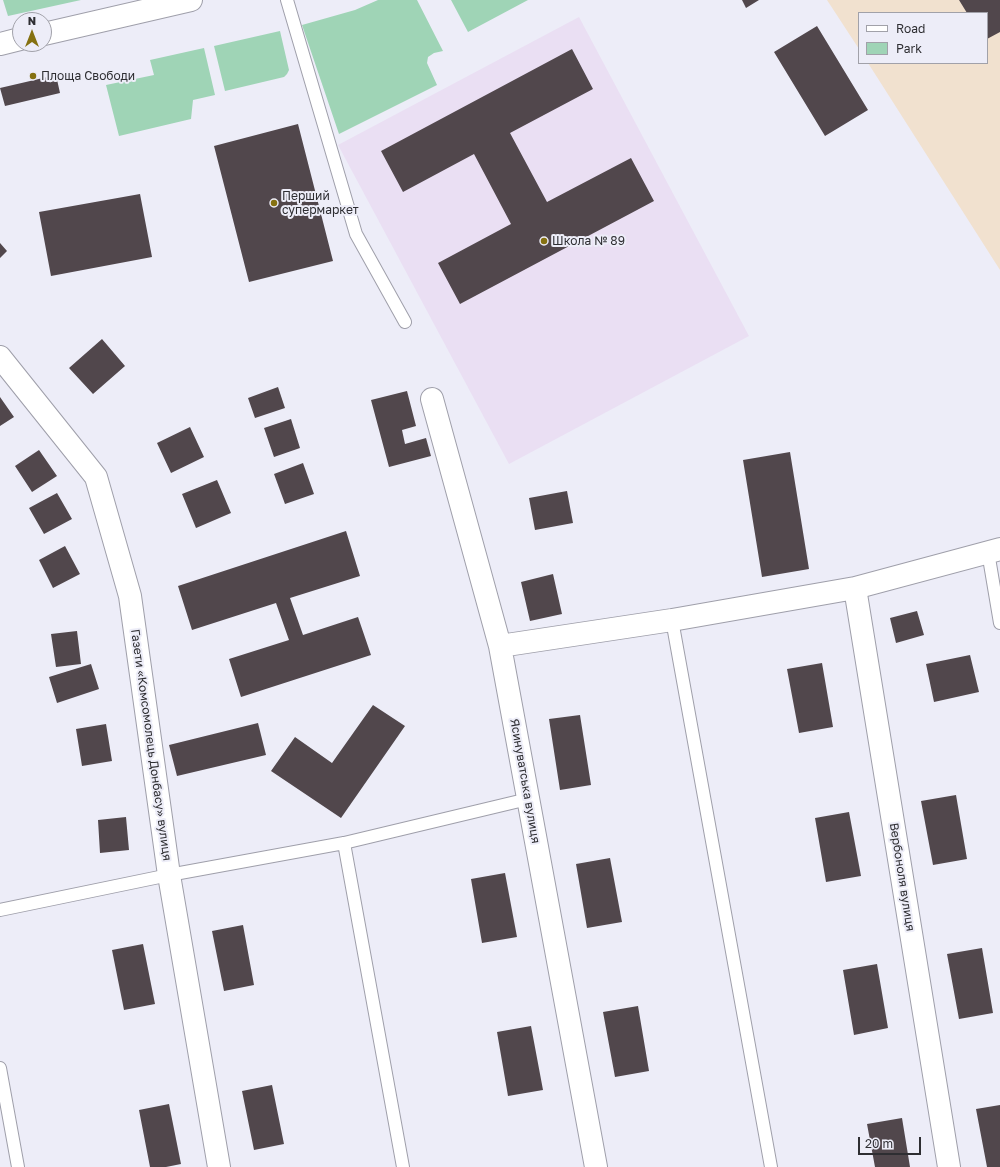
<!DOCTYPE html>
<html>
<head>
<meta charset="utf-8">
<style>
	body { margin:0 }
	#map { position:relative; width:1000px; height:1167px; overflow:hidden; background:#ededf8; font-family:"Golos Text",sans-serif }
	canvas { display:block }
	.legend { position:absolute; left:858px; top:12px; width:130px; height:52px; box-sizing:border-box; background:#ededf8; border:1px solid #a1a1a9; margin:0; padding:5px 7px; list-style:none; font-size:12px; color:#2e2e32 }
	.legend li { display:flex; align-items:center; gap:8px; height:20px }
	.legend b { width:20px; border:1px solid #a1a1a9 }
	.north { position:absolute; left:12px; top:12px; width:40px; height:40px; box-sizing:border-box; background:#ededf8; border:1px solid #a1a1a9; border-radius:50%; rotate:0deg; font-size:11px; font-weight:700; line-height:16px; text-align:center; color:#2e2e32 }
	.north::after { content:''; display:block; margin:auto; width:14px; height:18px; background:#857111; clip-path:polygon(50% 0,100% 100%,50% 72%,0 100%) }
	.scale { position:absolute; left:858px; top:1137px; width:63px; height:18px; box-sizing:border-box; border:2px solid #2e2e32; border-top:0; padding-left:5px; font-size:12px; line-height:14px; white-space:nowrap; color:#2e2e32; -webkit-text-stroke:3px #ededf8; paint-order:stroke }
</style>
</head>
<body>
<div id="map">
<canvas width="1000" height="1167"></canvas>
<ul class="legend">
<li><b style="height:5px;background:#fff"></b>Road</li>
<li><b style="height:11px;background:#9fd4b6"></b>Park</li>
</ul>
<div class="north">N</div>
<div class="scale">20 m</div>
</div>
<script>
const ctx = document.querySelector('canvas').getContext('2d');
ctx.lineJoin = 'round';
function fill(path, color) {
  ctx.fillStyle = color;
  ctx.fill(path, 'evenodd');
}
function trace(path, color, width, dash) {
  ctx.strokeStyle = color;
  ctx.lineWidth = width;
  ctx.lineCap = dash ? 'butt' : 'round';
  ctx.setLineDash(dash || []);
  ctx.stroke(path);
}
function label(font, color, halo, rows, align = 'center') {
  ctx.font = font + ' "Golos Text",sans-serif';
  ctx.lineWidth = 4;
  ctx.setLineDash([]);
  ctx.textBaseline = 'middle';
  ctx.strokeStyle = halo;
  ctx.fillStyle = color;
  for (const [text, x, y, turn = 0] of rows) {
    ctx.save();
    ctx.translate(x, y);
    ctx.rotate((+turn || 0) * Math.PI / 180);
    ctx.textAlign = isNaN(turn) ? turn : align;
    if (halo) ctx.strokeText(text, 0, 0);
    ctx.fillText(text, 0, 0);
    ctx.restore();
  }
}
fill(new Path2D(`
	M 827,0 L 1000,0 L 1000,270 L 868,63 L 987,63 L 987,13 L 859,13 L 859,49 Z`), '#f1e1cf');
fill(new Path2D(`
	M 579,17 L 749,336 L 509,464 L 338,145 Z`), '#eadff3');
fill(new Path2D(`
	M 3,0 L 81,0 L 8,16 Z
	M 378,0 L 417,0 L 443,51 L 434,53 L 428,57 L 427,63 L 437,85 L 339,134 L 302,25 L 355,10 Z
	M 451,0 L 528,0 L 468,32 Z
	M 280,31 L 289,70 L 287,74 L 284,77 L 225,91 L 214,46 Z
	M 204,48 L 215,95 L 193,100 L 191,119 L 119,136 L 106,85 L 154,75 L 150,60 Z`), '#9fd4b6');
fill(new Path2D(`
	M 742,0 L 759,0 L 746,8 Z
	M 959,0 L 1000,0 L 1000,32 L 987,39 L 987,13 L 967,13 Z
	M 817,26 L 868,110 L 825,136 L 774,52 Z
	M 572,49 L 593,89 L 510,133 L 547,202 L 631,158 L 654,201 L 460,304 L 438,263 L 511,224 L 474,154 L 403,192 L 381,151 Z
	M 56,75 L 60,93 L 5,106 L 0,88 Z
	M 298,124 L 333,261 L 249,282 L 214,146 Z
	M 140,194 L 152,257 L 51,276 L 39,212 Z
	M 0,243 L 7,251 L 0,258 Z
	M 102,339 L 125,366 L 93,394 L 69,368 Z
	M 278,387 L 285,408 L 255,418 L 248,398 Z
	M 407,391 L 416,426 L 402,430 L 405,444 L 426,438 L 431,456 L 389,467 L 371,400 Z
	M 0,397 L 14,417 L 0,426 Z
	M 291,419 L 300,448 L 274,457 L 264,428 Z
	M 190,427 L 204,457 L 171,473 L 157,443 Z
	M 39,450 L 57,476 L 32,492 L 15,466 Z
	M 790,452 L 809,569 L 762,577 L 743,460 Z
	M 303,463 L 314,494 L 285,504 L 274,474 Z
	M 217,480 L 231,513 L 196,528 L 182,494 Z
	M 567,491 L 573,523 L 535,530 L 529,498 Z
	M 57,493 L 72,519 L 44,534 L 29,508 Z
	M 346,531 L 360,576 L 290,598 L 303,635 L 358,617 L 371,655 L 241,697 L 229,659 L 289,640 L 276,603 L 192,630 L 178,586 Z
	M 65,546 L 80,574 L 53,588 L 39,560 Z
	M 553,574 L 562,614 L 530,621 L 521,582 Z
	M 917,611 L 924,635 L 896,643 L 890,618 Z
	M 77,631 L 81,664 L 56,667 L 51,634 Z
	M 970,655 L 979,692 L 934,702 L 926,664 Z
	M 822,663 L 833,727 L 799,733 L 787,669 Z
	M 91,664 L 99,689 L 57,703 L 49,677 Z
	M 373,705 L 405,726 L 341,818 L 271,771 L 295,737 L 332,763 Z
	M 580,715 L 591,785 L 560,790 L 549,719 Z
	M 258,723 L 266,755 L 177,776 L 169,745 Z
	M 106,724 L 112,761 L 82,766 L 76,729 Z
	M 956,795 L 967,859 L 933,865 L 921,801 Z
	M 849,812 L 861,876 L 826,882 L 815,818 Z
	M 126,817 L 129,850 L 100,853 L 98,820 Z
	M 610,858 L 622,922 L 587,928 L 576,864 Z
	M 505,873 L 517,937 L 482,943 L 471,879 Z
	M 243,925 L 254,985 L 224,991 L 212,931 Z
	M 143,944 L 155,1004 L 124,1010 L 112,950 Z
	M 982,948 L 993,1013 L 959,1019 L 947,954 Z
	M 877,964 L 888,1028 L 854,1035 L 843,970 Z
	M 638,1006 L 649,1071 L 615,1077 L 603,1012 Z
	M 531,1026 L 543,1090 L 508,1096 L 497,1032 Z
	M 272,1085 L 284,1144 L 254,1150 L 242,1091 Z
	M 169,1104 L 181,1164 L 166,1167 L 150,1167 L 139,1110 Z
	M 1000,1105 L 1000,1167 L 987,1167 L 976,1109 Z
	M 902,1118 L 910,1167 L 875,1167 L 867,1124 Z`), '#51474c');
const service = new Path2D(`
	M 287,0 L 356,234 L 405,322
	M 988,552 L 1000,623
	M 672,620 L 771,1167
	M 344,843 L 403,1167
	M 0,910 L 169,875 L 344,843 L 528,799
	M 0,1068 L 18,1167`);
const minor = new Path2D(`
	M 0,357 L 96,477 L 130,596 L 169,875 L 219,1167
	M 432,399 L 500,646 L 596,1167
	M 855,588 L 949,1167
	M 500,646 L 672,620 L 855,588 L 1000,549`);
const secondary = new Path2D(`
	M 44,34 L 191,0
	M 0,44 L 20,39`);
trace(service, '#9f9faa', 14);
trace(minor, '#9f9faa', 24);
trace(secondary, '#9f9faa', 24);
trace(service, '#fff', 12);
trace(minor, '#fff', 22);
trace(secondary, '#fff', 22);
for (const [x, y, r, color] of [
	[33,76,4,"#857111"],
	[274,203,4,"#857111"],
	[544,241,4,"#857111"]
]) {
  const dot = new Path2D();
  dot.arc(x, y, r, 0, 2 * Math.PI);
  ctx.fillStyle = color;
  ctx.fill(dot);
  trace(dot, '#ededf8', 1.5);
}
label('12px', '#2e2e32', '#ededf8', [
	["Площа Свободи",41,76],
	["Перший",282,196],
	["супермаркет",282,210],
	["Школа № 89",552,241]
], 'left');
label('12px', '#2e2e32', '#ededf8', [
	["Газети «Комсомолець Донбасу» вулиця",151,745,82],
	["Ясинуватська вулиця",525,781,80],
	["Вербоноля вулиця",902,877,81]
]);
</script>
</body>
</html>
